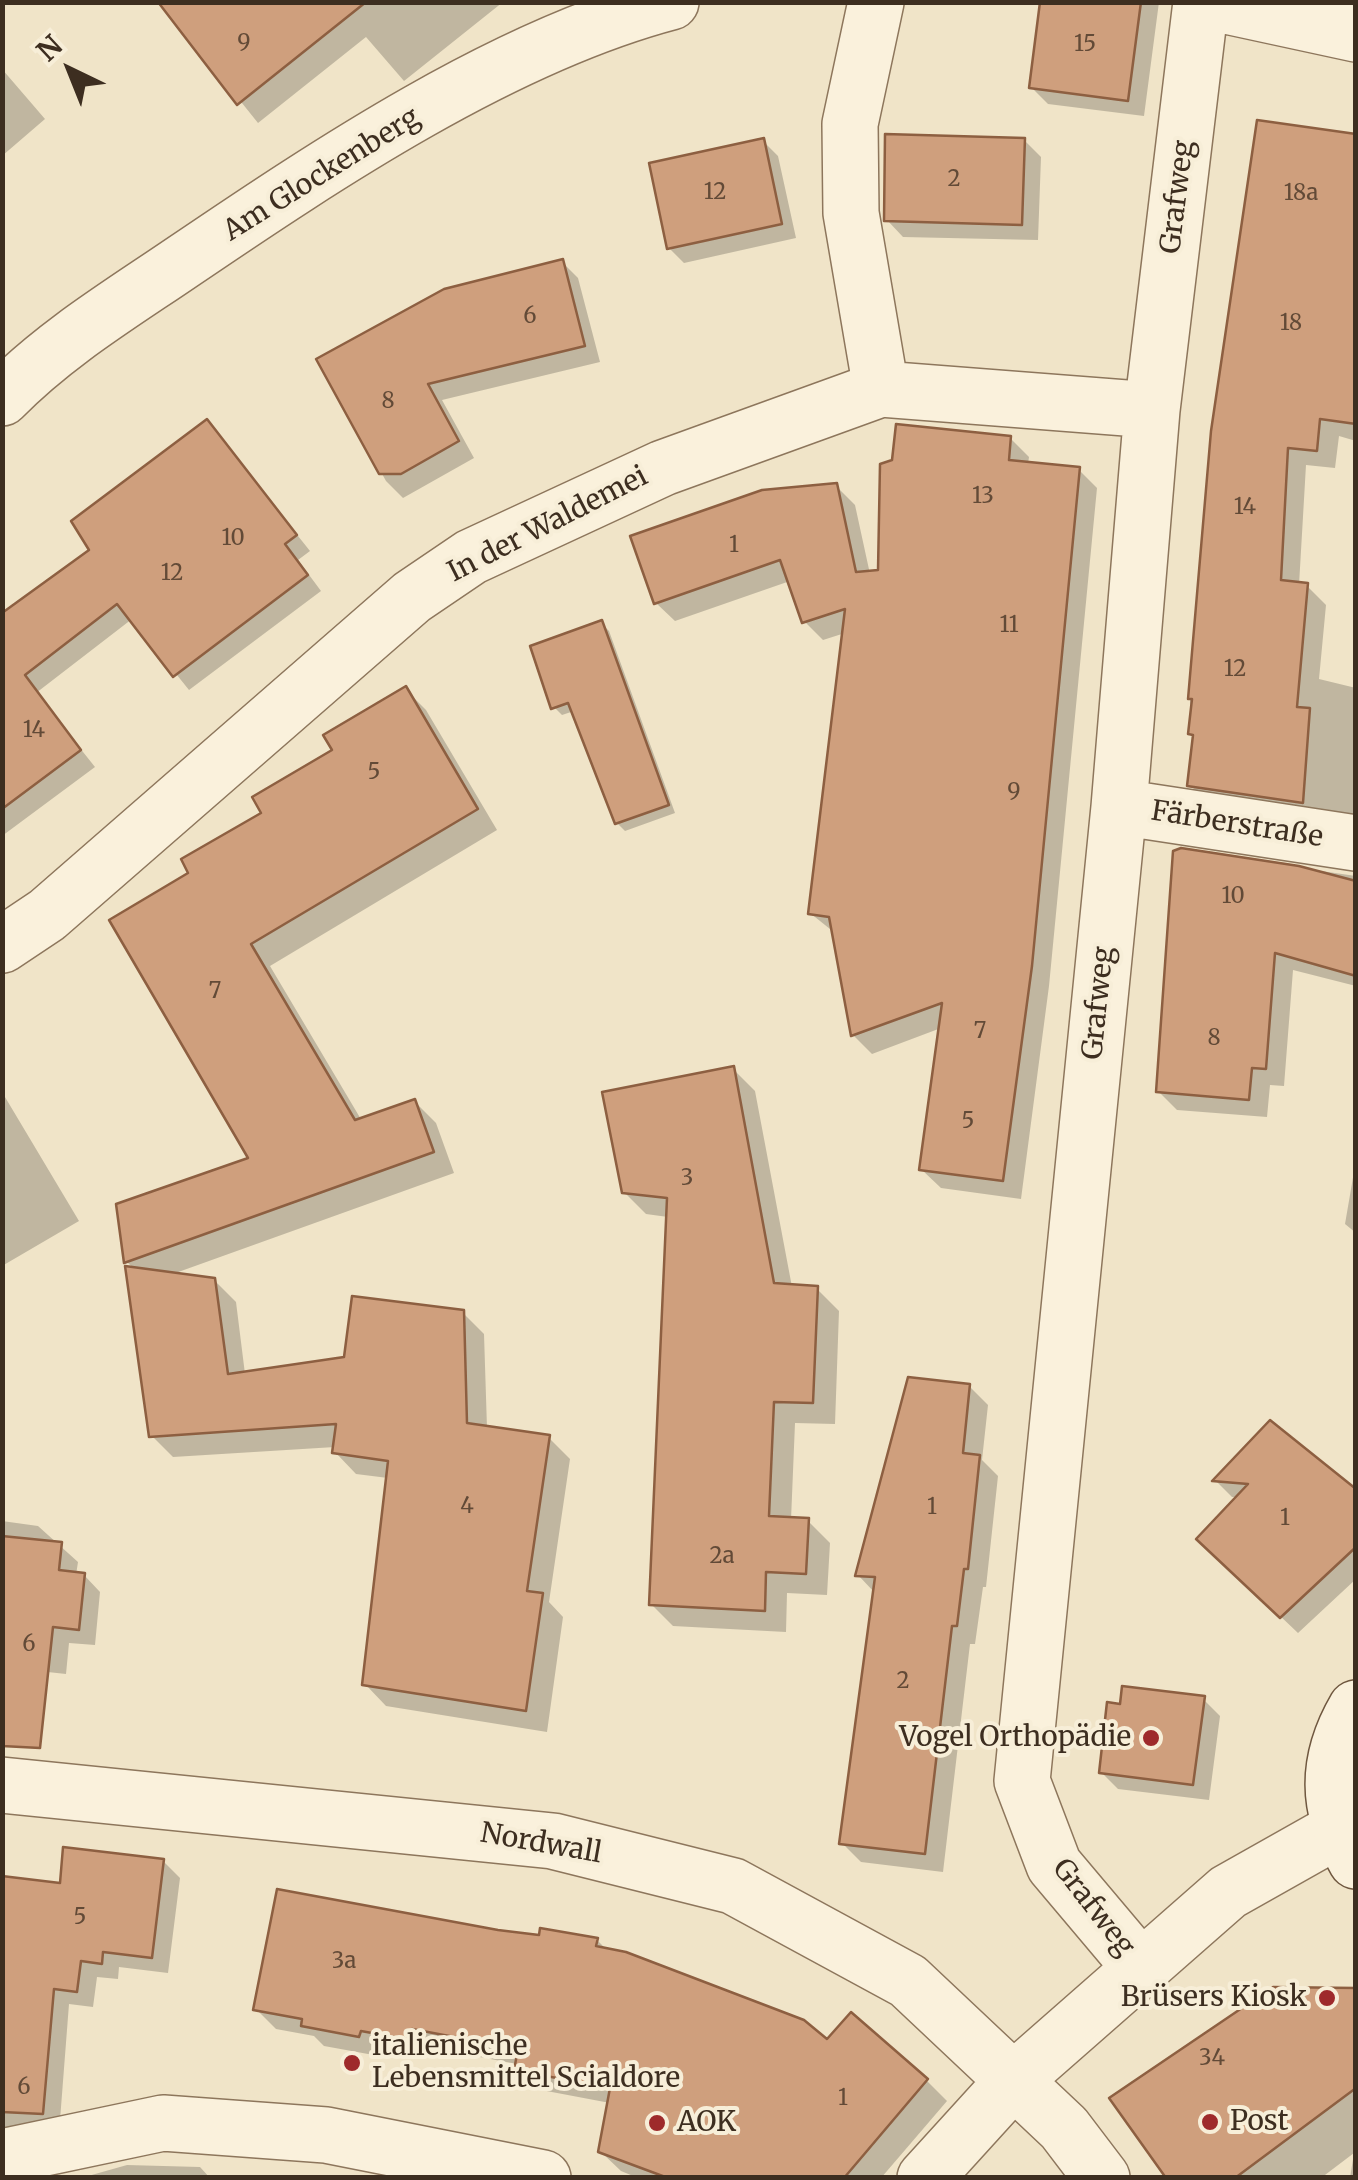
<!DOCTYPE html>
<html>
<head>
<meta charset="utf-8">
<style>
	body { margin:0 }
	#map { position:relative; width:1358px; height:2180px; overflow:hidden; background:#f0e4c8; font-family:Merriweather,serif }
	canvas { display:block }
	.frame { position:absolute; inset:0; border:5px solid #3d2e20; pointer-events:none }
	.north { position:absolute; left:20px; top:20px; width:100px; height:100px; -webkit-text-stroke:8px #f7eed8; paint-order:stroke; rotate:317deg; font-size:28px; font-weight:700; line-height:40px; text-align:center; color:#3d2e20 }
	.north::after { content:''; display:block; margin:auto; width:35px; height:45px; background:#3d2e20; clip-path:polygon(50% 0,100% 100%,50% 72%,0 100%) }
</style>
</head>
<body>
<div id="map">
<canvas width="1358" height="2180"></canvas>
<div class="frame"></div>
<div class="north">N</div>
</div>
<script>
const ctx = document.querySelector('canvas').getContext('2d');
ctx.lineJoin = 'round';
function fill(path, color) {
  ctx.fillStyle = color;
  ctx.fill(path, 'evenodd');
}
function trace(path, color, width, dash) {
  ctx.strokeStyle = color;
  ctx.lineWidth = width;
  ctx.lineCap = dash ? 'butt' : 'round';
  ctx.setLineDash(dash || []);
  ctx.stroke(path);
}
function label(font, color, halo, rows, align = 'center') {
  ctx.font = font + ' Merriweather,serif';
  ctx.lineWidth = 8;
  ctx.setLineDash([]);
  ctx.textBaseline = 'middle';
  ctx.strokeStyle = halo;
  ctx.fillStyle = color;
  for (const [text, x, y, turn = 0] of rows) {
    ctx.save();
    ctx.translate(x, y);
    ctx.rotate((+turn || 0) * Math.PI / 180);
    ctx.textAlign = isNaN(turn) ? turn : align;
    if (halo) ctx.strokeText(text, 0, 0);
    ctx.fillText(text, 0, 0);
    ctx.restore();
  }
}
fill(new Path2D(`
	M 161,2 L 503,2 L 404,81 L 366,37 L 258,123 Z
	M 1042,2 L 1159,2 L 1144,116 L 1048,104 L 1031,87 Z
	M 2,69 L 45,119 L 2,156 Z
	M 1356,137 L 1356,441 L 1339,436 L 1335,468 L 1306,465 L 1299,585 L 1307,586 L 1326,605 L 1319,679 L 1356,688 L 1356,826 L 1209,804 L 1190,785 L 1195,737 L 1191,733 L 1190,698 Z
	M 1024,140 L 1041,157 L 1038,240 L 903,237 L 887,220 Z
	M 763,141 L 778,156 L 796,238 L 684,263 L 669,248 Z
	M 562,262 L 578,278 L 600,362 L 442,400 L 474,458 L 403,498 L 386,481 L 319,360 Z
	M 207,422 L 310,551 L 298,560 L 321,591 L 189,690 L 132,619 L 36,693 L 95,767 L 2,836 L 2,610 L 6,613 L 92,551 Z
	M 1010,438 L 1029,457 L 1028,464 L 1079,470 L 1097,488 L 1049,986 L 1021,1199 L 941,1188 L 922,1170 L 941,1028 L 872,1054 L 853,1035 L 835,933 L 810,913 L 845,633 L 823,640 L 804,621 L 790,581 L 675,621 L 656,603 L 836,486 L 855,505 L 870,574 L 881,573 Z
	M 601,623 L 609,631 L 675,813 L 625,831 L 617,823 L 574,711 L 562,715 L 554,707 Z
	M 405,689 L 426,710 L 497,830 L 270,966 L 362,1121 L 415,1102 L 436,1123 L 454,1173 L 170,1275 L 214,1280 L 236,1302 L 245,1374 L 346,1359 L 462,1312 L 484,1334 L 487,1428 L 549,1438 L 570,1459 L 549,1602 L 563,1617 L 547,1732 L 386,1706 L 365,1684 L 388,1478 L 356,1474 L 335,1452 L 335,1447 L 173,1457 L 151,1435 L 135,1270 L 127,1262 L 252,1160 L 192,874 Z
	M 1181,851 L 1356,876 L 1356,986 L 1293,970 L 1284,1086 L 1270,1085 L 1267,1117 L 1177,1110 L 1158,1091 Z
	M 733,1069 L 755,1091 L 792,1287 L 817,1289 L 839,1311 L 835,1424 L 795,1423 L 791,1520 L 808,1521 L 830,1543 L 827,1595 L 787,1593 L 786,1632 L 673,1626 L 651,1604 L 668,1217 L 646,1214 L 624,1192 Z
	M 2,1092 L 79,1221 L 2,1266 Z
	M 1356,1160 L 1356,1233 L 1345,1224 Z
	M 969,1386 L 988,1405 L 982,1460 L 998,1476 L 986,1587 L 983,1587 L 975,1644 L 970,1644 L 943,1872 L 861,1862 L 842,1843 L 875,1593 L 858,1575 Z
	M 1329,1467 L 1356,1493 L 1356,1579 L 1298,1633 L 1216,1555 L 1239,1497 L 1232,1497 L 1216,1481 Z
	M 2,1521 L 38,1526 L 78,1562 L 76,1575 L 84,1575 L 100,1592 L 95,1645 L 69,1643 L 66,1674 L 2,1667 Z
	M 1203,1699 L 1220,1716 L 1209,1800 L 1118,1789 L 1101,1772 L 1122,1706 Z
	M 163,1861 L 180,1878 L 168,1973 L 119,1967 L 118,1979 L 97,1977 L 93,2007 L 69,2004 L 59,2133 L 2,2146 L 2,1879 L 62,1886 Z
	M 497,1933 L 597,1940 L 607,1950 L 927,2081 L 947,2101 L 881,2178 L 638,2178 L 621,2171 L 600,2151 L 610,2103 L 536,2089 L 516,2069 L 517,2064 L 432,2048 L 430,2058 L 381,2049 L 379,2056 L 324,2046 L 314,2036 L 276,2029 L 256,2009 Z
	M 1356,1990 L 1356,2178 L 1350,2178 L 1354,2153 L 1321,2178 L 1174,2178 Z
	M 127,2165 L 200,2167 L 210,2178 L 81,2178 Z`), '#0003');
const building = new Path2D(`
	M 158,2 L 366,2 L 237,105 Z
	M 1040,2 L 1141,2 L 1128,101 L 1029,88 Z
	M 1257,120 L 1356,134 L 1356,424 L 1320,419 L 1317,451 L 1288,448 L 1281,580 L 1308,583 L 1297,707 L 1310,708 L 1303,803 L 1187,786 L 1193,735 L 1188,734 L 1192,699 L 1188,699 L 1211,431 Z
	M 885,134 L 1025,138 L 1022,225 L 884,221 Z
	M 764,138 L 782,224 L 667,249 L 649,163 Z
	M 563,259 L 585,346 L 428,384 L 459,441 L 401,474 L 379,474 L 316,359 L 444,289 Z
	M 207,419 L 297,535 L 285,544 L 308,575 L 173,677 L 117,604 L 25,675 L 81,750 L 2,809 L 2,613 L 89,550 L 71,521 Z
	M 896,424 L 1011,436 L 1009,460 L 1080,467 L 1032,966 L 1003,1181 L 919,1170 L 942,1003 L 851,1036 L 829,917 L 808,914 L 845,609 L 802,623 L 780,560 L 654,604 L 630,536 L 762,490 L 837,483 L 856,572 L 878,570 L 880,464 L 892,460 Z
	M 602,620 L 669,805 L 615,824 L 568,703 L 551,709 L 530,646 Z
	M 406,686 L 478,809 L 251,944 L 355,1120 L 415,1099 L 434,1152 L 124,1263 L 116,1204 L 248,1158 L 109,920 L 188,873 L 181,859 L 261,813 L 252,797 L 332,750 L 323,735 Z
	M 1181,848 L 1299,866 L 1356,881 L 1356,976 L 1275,953 L 1266,1069 L 1252,1068 L 1249,1100 L 1156,1092 L 1173,851 Z
	M 734,1066 L 774,1283 L 818,1286 L 813,1403 L 774,1402 L 769,1516 L 809,1518 L 806,1574 L 766,1572 L 765,1611 L 649,1605 L 667,1198 L 622,1193 L 602,1092 Z
	M 125,1266 L 215,1278 L 228,1374 L 344,1357 L 352,1296 L 464,1310 L 467,1423 L 550,1435 L 527,1591 L 543,1593 L 526,1711 L 362,1685 L 388,1461 L 332,1453 L 336,1424 L 149,1437 Z
	M 908,1377 L 970,1384 L 963,1453 L 980,1455 L 968,1569 L 964,1569 L 957,1626 L 952,1626 L 925,1854 L 839,1844 L 875,1577 L 855,1576 Z
	M 1270,1420 L 1356,1489 L 1356,1547 L 1280,1618 L 1196,1539 L 1248,1484 L 1212,1481 Z
	M 2,1536 L 62,1542 L 59,1570 L 85,1573 L 79,1630 L 53,1627 L 40,1748 L 2,1746 Z
	M 1122,1686 L 1205,1696 L 1193,1785 L 1099,1773 L 1107,1702 L 1120,1704 Z
	M 63,1847 L 164,1859 L 152,1958 L 103,1952 L 102,1964 L 81,1961 L 77,1992 L 54,1989 L 43,2114 L 2,2112 L 2,1876 L 60,1883 Z
	M 277,1889 L 498,1930 L 539,1935 L 540,1928 L 598,1938 L 596,1946 L 626,1952 L 804,2020 L 827,2039 L 851,2012 L 928,2079 L 844,2178 L 668,2178 L 598,2152 L 610,2088 L 514,2070 L 518,2049 L 412,2029 L 410,2040 L 361,2031 L 359,2037 L 301,2026 L 302,2019 L 253,2010 Z
	M 1273,1987 L 1356,1988 L 1356,2088 L 1235,2178 L 1166,2178 L 1109,2098 Z`);
fill(building, '#cf9f7d');
trace(building, '#8d5f41', 2.5);
const street = new Path2D(`
	M 876,2 L 850,124 L 851,213 L 881,389
	M 1208,2 L 1356,34
	M 2,398 C 56,343 121,304 184,261 C 327,164 504,46 671,2
	M 1119,807 L 1356,843
	M 2,945 L 47,915 L 412,597 L 471,557 L 663,468 L 881,389 L 1152,410
	M 2,1785 L 553,1841 L 733,1886 L 908,1981 L 1064,2128 L 1102,2178
	M 1140,1967 L 1054,1865 L 1022,1781 L 1119,807 L 1152,410 L 1201,2
	M 2,2157 L 163,2123 L 326,2135 L 543,2178
	M 925,2178 L 1015,2079 L 1228,1892 L 1338,1830`);
const secondary = new Path2D(`
	M 1356,1708 C 1325,1761 1326,1808 1356,1861`);
trace(street, '#8d765c', 58);
trace(secondary, '#6f573f', 58);
trace(street, '#faf1dc', 55);
trace(secondary, '#faf1dc', 55);
for (const [x, y, r, color] of [
	[1151,1738,10,"#9e2a2b"],
	[1327,1998,10,"#9e2a2b"],
	[352,2063,10,"#9e2a2b"],
	[1210,2122,10,"#9e2a2b"],
	[657,2123,10,"#9e2a2b"]
]) {
  const dot = new Path2D();
  dot.arc(x, y, r, 0, 2 * Math.PI);
  ctx.fillStyle = color;
  ctx.fill(dot);
  trace(dot, '#f7eed8', 4);
}
label('22px', '#624a37', null, [
	["9",244,44],
	["15",1085,45],
	["2",954,180],
	["12",715,193],
	["18a",1301,194],
	["6",530,317],
	["18",1291,324],
	["8",388,402],
	["13",983,497],
	["14",1245,508],
	["10",233,539],
	["1",734,546],
	["12",172,574],
	["11",1009,626],
	["12",1235,670],
	["14",34,731],
	["5",374,773],
	["9",1014,793],
	["10",1233,897],
	["7",215,992],
	["7",980,1032],
	["8",1214,1039],
	["5",968,1122],
	["3",687,1179],
	["4",467,1507],
	["1",932,1508],
	["1",1285,1519],
	["2a",722,1557],
	["6",29,1645],
	["2",903,1682],
	["5",80,1918],
	["3a",344,1962],
	["34",1212,2059],
	["6",24,2088],
	["1",843,2099]
]);
label('28px', '#3d2e20', '#f7eed8', [
	["Am Glockenberg",322,175,-32],
	["Grafweg",1178,197,-83],
	["In der Waldemei",548,525,-27],
	["Färberstraße",1237,825,9],
	["Grafweg",1099,1003,-84],
	["Nordwall",541,1844,10],
	["Grafweg",1093,1908,52]
]);
label('28px', '#3d2e20', '#f7eed8', [
	["Vogel Orthopädie",1131,1738,"right"],
	["Brüsers Kiosk",1307,1998,"right"],
	["italienische",372,2047],
	["Lebensmittel Scialdore",372,2079],
	["Post",1230,2122],
	["AOK",677,2123]
], 'left');
</script>
</body>
</html>
